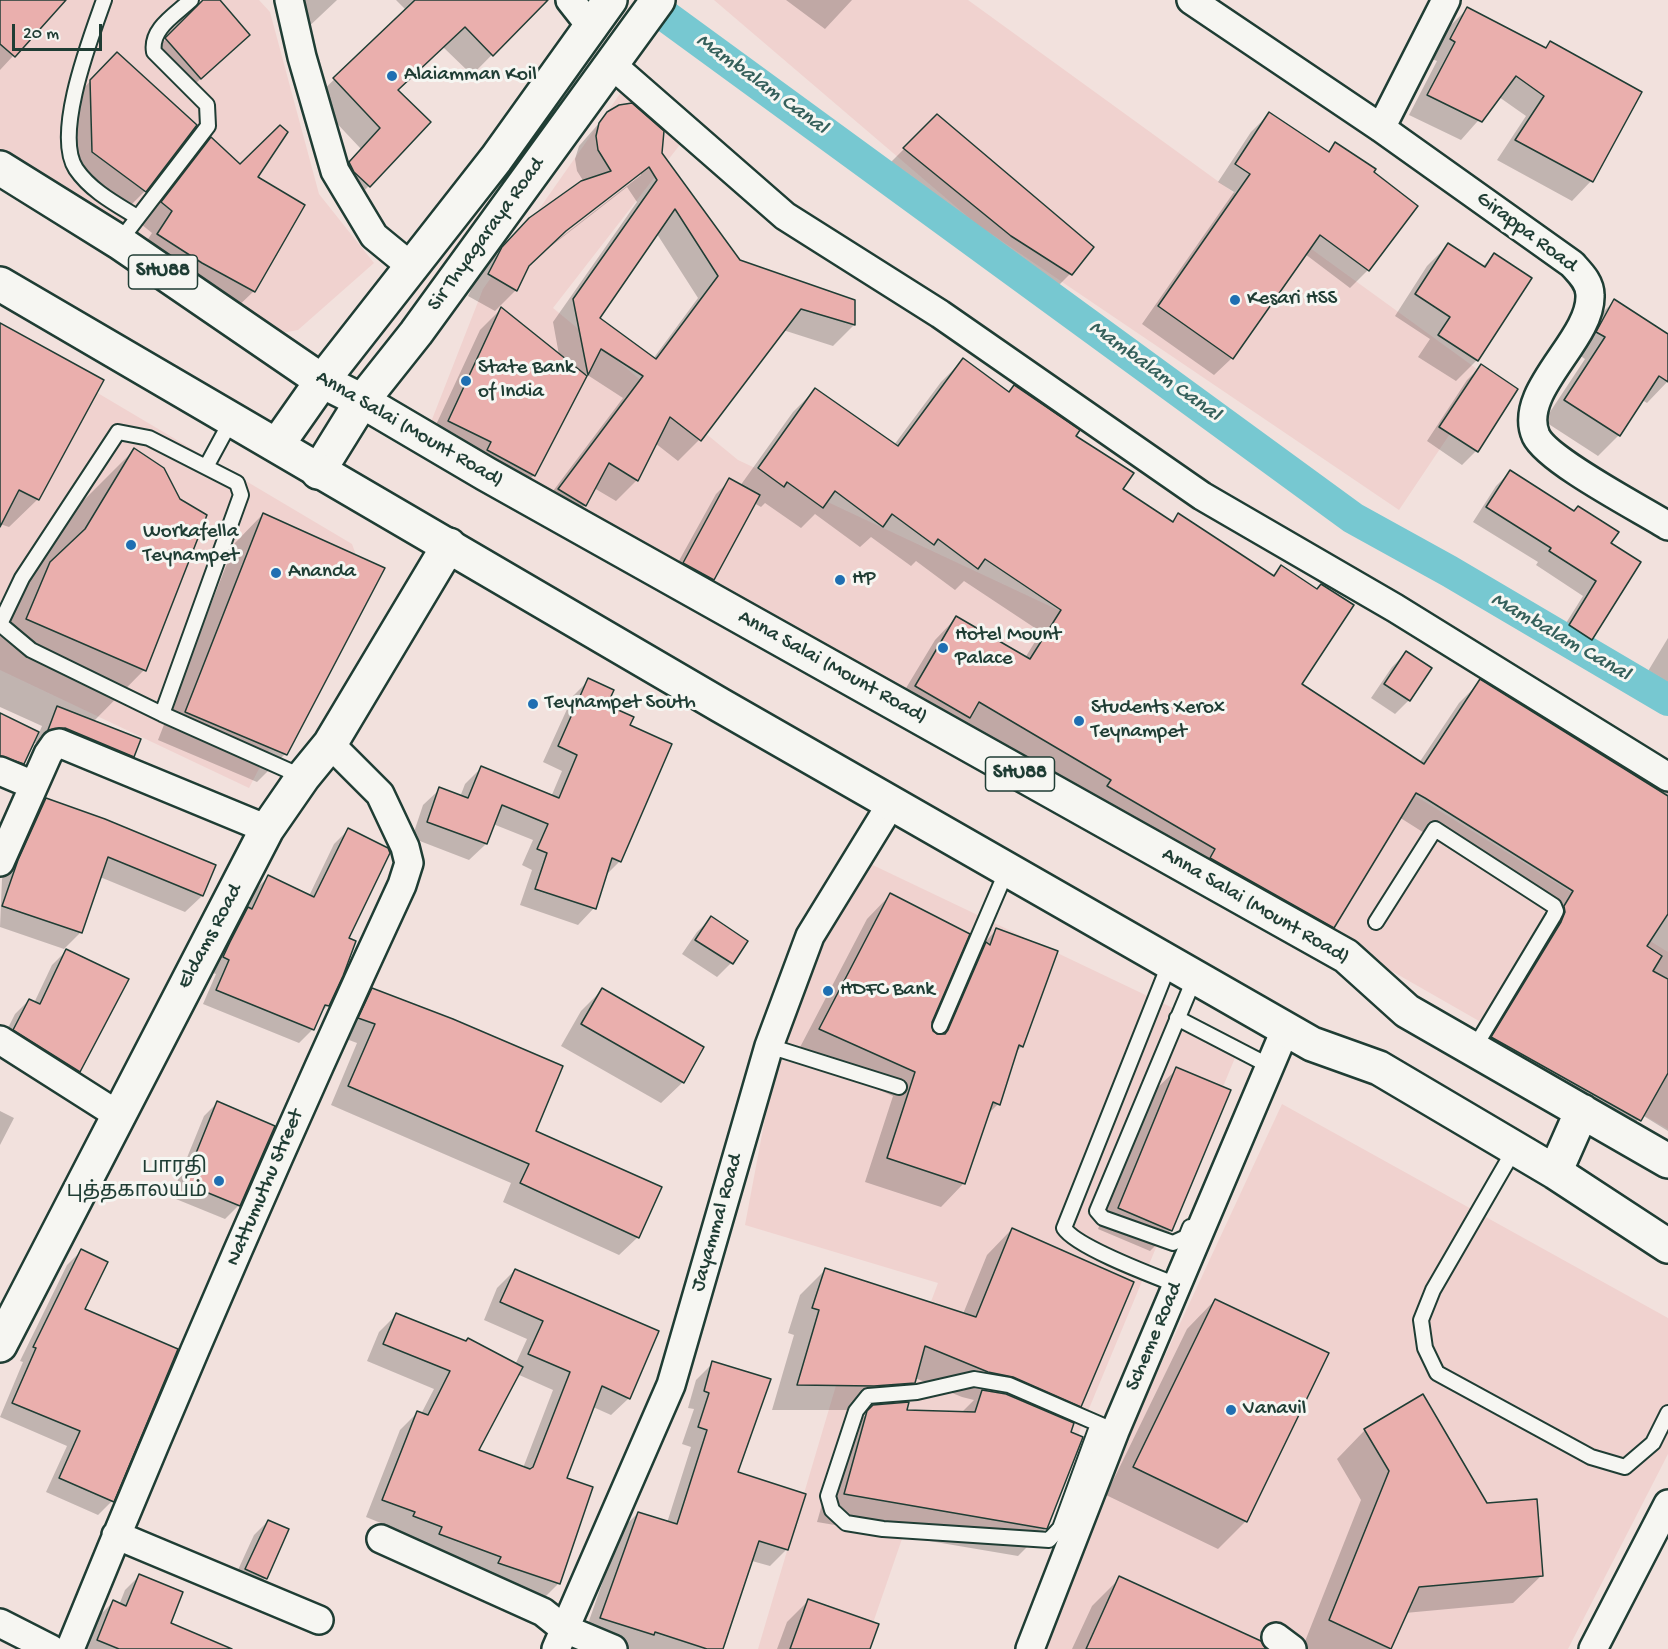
<!DOCTYPE html>
<html>
<head>
<meta charset="utf-8">
<style>
	body { margin:0 }
	#map { position:relative; width:1668px; height:1649px; overflow:hidden; background:#f2e1dd; font-family:"Gochi Hand",sans-serif }
	canvas { display:block }
	.scale { position:absolute; left:12px; top:24px; width:90px; height:27px; box-sizing:border-box; border:3px solid #1f3d34; border-top:0; padding-left:8px; font-size:18px; line-height:21px; white-space:nowrap; color:#1f3d34; -webkit-text-stroke:4px #f6f6f2; paint-order:stroke }
</style>
</head>
<body>
<div id="map">
<canvas width="1668" height="1649"></canvas>
<div class="scale">20 m</div>
</div>
<script>
const ctx = document.querySelector('canvas').getContext('2d');
ctx.lineJoin = 'round';
function fill(path, color) {
  ctx.fillStyle = color;
  ctx.fill(path, 'evenodd');
}
function trace(path, color, width, dash) {
  ctx.strokeStyle = color;
  ctx.lineWidth = width;
  ctx.lineCap = dash ? 'butt' : 'round';
  ctx.setLineDash(dash || []);
  ctx.stroke(path);
}
function label(font, color, halo, rows, align = 'center') {
  ctx.font = font + ' "Gochi Hand","Noto Sans Tamil",sans-serif';
  ctx.lineWidth = 6;
  ctx.setLineDash([]);
  ctx.textBaseline = 'middle';
  ctx.strokeStyle = halo;
  ctx.fillStyle = color;
  for (const [text, x, y, turn = 0] of rows) {
    ctx.save();
    ctx.translate(x, y);
    ctx.rotate((+turn || 0) * Math.PI / 180);
    ctx.textAlign = isNaN(turn) ? turn : align;
    if (halo) ctx.strokeText(text, 0, 0);
    ctx.fillText(text, 0, 0);
    ctx.restore();
  }
}
fill(new Path2D(`
	M 0,0 L 259,0 L 270,12 L 319,194 L 374,263 L 298,330 L 260,337 L 0,178 Z
	M 714,0 L 968,0 L 1488,377 L 1399,510 L 975,223 Z
	M 624,88 L 689,133 L 553,308 L 738,460 L 1291,719 L 1668,952 L 1668,1129 L 431,422 L 483,289 Z
	M 0,335 L 352,544 L 362,571 L 249,788 L 0,670 Z
	M 858,858 L 1242,1041 L 1031,1548 L 903,1536 L 864,1649 L 758,1649 L 837,1382 L 903,1376 L 938,1283 L 745,1225 L 784,1017 Z
	M 1282,1104 L 1668,1318 L 1668,1454 L 1568,1649 L 1040,1649 L 1118,1457 Z`), '#f0d2cf');
fill(new Path2D(`
	M 0,0 L 64,1 L 0,70 Z
	M 206,0 L 218,0 L 234,49 L 186,92 L 152,53 Z
	M 293,0 L 337,0 L 302,33 Z
	M 396,0 L 529,0 L 537,9 L 472,75 L 443,47 L 396,91 L 429,122 L 349,207 L 329,183 L 361,149 L 314,99 L 406,10 Z
	M 786,0 L 852,0 L 825,29 Z
	M 1467,9 L 1544,49 L 1550,43 L 1640,92 L 1591,181 L 1572,201 L 1497,160 L 1526,116 L 1499,97 L 1461,140 L 1409,115 L 1437,61 L 1432,59 L 1448,28 Z
	M 117,54 L 145,191 L 124,212 L 71,173 L 69,103 Z
	M 608,113 L 660,154 L 739,261 L 853,301 L 854,325 L 833,346 L 783,330 L 699,440 L 678,461 L 655,443 L 637,480 L 616,501 L 594,488 L 585,505 L 564,526 L 538,511 L 623,398 L 586,374 L 534,475 L 513,496 L 428,442 L 480,330 L 501,309 L 559,355 L 553,322 L 637,202 L 627,187 L 528,264 L 516,290 L 495,311 L 468,296 L 481,270 L 508,241 L 584,182 L 577,171 L 575,159 L 579,146 ZM 641,171 L 641,175 L 541,253 L 539,251 ZM 657,234 L 698,298 L 653,359 L 597,319 Z
	M 1269,114 L 1327,152 L 1335,144 L 1416,206 L 1368,270 L 1350,288 L 1305,254 L 1232,358 L 1214,375 L 1142,324 L 1234,192 L 1218,182 L 1251,132 Z
	M 937,116 L 1070,274 L 1049,295 L 990,257 L 883,170 Z
	M 211,140 L 256,178 L 254,291 L 232,312 L 137,256 L 152,233 L 141,224 L 189,161 Z
	M 1448,245 L 1482,267 L 1494,255 L 1477,360 L 1456,381 L 1418,357 L 1430,339 L 1395,316 L 1427,266 Z
	M 1614,301 L 1668,336 L 1668,381 L 1647,403 L 1642,400 L 1619,435 L 1598,456 L 1544,421 L 1585,359 L 1576,353 L 1593,322 Z
	M 0,325 L 38,499 L 9,527 L 0,524 Z
	M 963,360 L 1008,393 L 1014,387 L 1074,436 L 1121,490 L 1171,522 L 1178,515 L 1272,576 L 1281,567 L 1300,684 L 1419,763 L 1459,703 L 1481,681 L 1656,790 L 1668,792 L 1668,1131 L 1642,1115 L 1618,1142 L 1471,1059 L 1552,914 L 1399,817 L 1333,927 L 1311,949 L 894,708 L 935,640 L 956,618 L 1025,658 L 1041,632 L 964,581 L 955,590 L 916,561 L 911,566 L 871,537 L 860,547 L 815,514 L 801,528 L 765,503 L 761,507 L 754,503 L 713,579 L 699,593 L 670,577 L 716,494 L 730,480 L 740,486 L 793,412 L 815,390 L 894,445 L 941,382 Z
	M 1481,366 L 1476,451 L 1462,465 L 1427,441 L 1467,380 Z
	M 134,450 L 179,500 L 205,516 L 144,670 L 93,722 L 133,756 L 119,770 L 50,742 L 35,743 L 39,734 L 37,733 L 22,763 L 8,777 L 0,774 L 0,715 L 39,733 L 42,726 L 0,707 L 0,614 L 65,519 Z
	M 1510,472 L 1609,544 L 1591,639 L 1577,653 L 1556,639 L 1583,596 L 1536,565 L 1538,562 L 1473,522 L 1496,486 Z
	M 263,514 L 285,754 L 257,782 L 158,740 L 235,543 Z
	M 1668,638 L 1668,691 L 1652,707 L 1633,696 Z
	M 1406,653 L 1409,700 L 1395,714 L 1371,698 L 1392,667 Z
	M 589,680 L 605,705 L 628,726 L 620,861 L 605,876 L 594,908 L 578,925 L 520,905 L 532,870 L 522,865 L 533,840 L 493,824 L 486,844 L 469,860 L 412,838 L 423,805 L 440,789 L 460,797 L 465,784 L 481,768 L 551,797 L 562,771 L 543,762 L 573,696 Z
	M 46,800 L 214,866 L 202,896 L 185,912 L 100,877 L 81,932 L 64,949 L 0,927 L 2,879 L 29,817 Z
	M 348,830 L 328,1005 L 320,1014 L 313,1029 L 299,1043 L 203,1004 L 216,974 L 210,972 L 234,923 L 244,913 L 254,891 L 268,877 L 309,896 L 334,844 Z
	M 890,895 L 930,1022 L 930,1028 L 934,1034 L 962,968 L 996,930 L 1022,1046 L 1016,1052 L 998,1104 L 987,1115 L 964,1183 L 941,1207 L 865,1182 L 893,1096 L 797,1053 L 867,919 Z
	M 711,918 L 746,941 L 731,963 L 717,977 L 682,954 L 697,932 Z
	M 66,951 L 79,1071 L 65,1085 L 0,1044 L 15,1014 L 29,1000 L 34,1003 L 52,965 Z
	M 372,990 L 534,1132 L 638,1237 L 619,1255 L 503,1202 L 511,1183 L 331,1105 L 357,1043 L 341,1037 L 354,1008 Z
	M 602,990 L 683,1082 L 661,1103 L 561,1046 L 581,1011 Z
	M 1177,1069 L 1171,1230 L 1150,1251 L 1098,1229 L 1155,1090 Z
	M 218,1102 L 239,1205 L 225,1219 L 171,1197 L 204,1116 Z
	M 0,1111 L 14,1118 L 0,1145 Z
	M 1012,1229 L 1080,1406 L 1065,1421 L 1046,1528 L 1018,1556 L 817,1522 L 840,1441 L 870,1410 L 772,1410 L 794,1335 L 788,1333 L 800,1295 L 825,1270 L 963,1314 L 987,1255 ZM 915,1378 L 962,1397 L 974,1400 L 961,1413 L 905,1411 L 891,1405 Z
	M 81,1251 L 83,1310 L 176,1350 L 112,1501 L 98,1515 L 46,1492 L 67,1446 L 0,1417 L 23,1362 L 20,1361 L 67,1265 Z
	M 515,1270 L 629,1398 L 611,1415 L 593,1407 L 565,1479 L 559,1583 L 541,1601 L 396,1534 L 398,1530 L 366,1517 L 400,1430 L 417,1413 L 421,1414 L 434,1389 L 367,1361 L 379,1332 L 396,1315 L 515,1365 L 527,1339 L 484,1320 L 497,1288 ZM 517,1374 L 553,1390 L 523,1468 L 477,1450 Z
	M 1215,1300 L 1246,1521 L 1218,1549 L 1106,1495 L 1187,1329 Z
	M 713,1363 L 736,1473 L 804,1495 L 786,1550 L 770,1566 L 752,1561 L 721,1649 L 628,1649 L 584,1635 L 621,1530 L 638,1513 L 667,1523 L 691,1447 L 682,1444 L 694,1409 L 688,1408 L 696,1380 Z
	M 1422,1396 L 1487,1505 L 1542,1575 L 1513,1603 L 1405,1613 L 1388,1649 L 1302,1649 L 1361,1500 L 1337,1459 L 1365,1430 Z
	M 268,1521 L 265,1578 L 251,1592 L 232,1583 L 254,1535 Z
	M 139,1576 L 186,1649 L 86,1649 L 99,1616 L 113,1602 L 119,1605 L 125,1590 Z
	M 1120,1578 L 1262,1649 L 1072,1649 L 1092,1606 Z
	M 808,1601 L 869,1649 L 777,1649 L 787,1622 Z`), '#0003');
trace(new Path2D(`
	M 660,12 L 1353,518 L 1449,571 L 1668,700`), '#77c8d1', 32);
const building = new Path2D(`
	M 0,0 L 66,0 L 15,57 L 0,44 Z
	M 203,0 L 220,0 L 250,35 L 201,79 L 165,38 Z
	M 415,0 L 548,0 L 493,56 L 465,27 L 398,90 L 431,122 L 370,187 L 354,172 L 349,162 L 380,128 L 333,78 Z
	M 1467,7 L 1546,48 L 1550,41 L 1642,92 L 1593,182 L 1515,140 L 1544,96 L 1516,76 L 1482,122 L 1427,95 L 1455,42 L 1450,39 Z
	M 117,52 L 197,125 L 146,192 L 92,152 L 90,80 Z
	M 632,103 L 664,131 L 662,153 L 740,260 L 855,300 L 855,325 L 801,309 L 701,441 L 670,417 L 638,481 L 609,463 L 586,506 L 558,489 L 643,376 L 601,349 L 588,375 L 573,299 L 657,180 L 649,167 L 566,231 L 529,266 L 517,291 L 488,274 L 502,247 L 529,218 L 581,181 L 611,171 L 598,150 L 596,136 L 599,123 L 607,112 L 619,105 ZM 675,209 L 718,276 L 656,359 L 600,318 Z
	M 1269,112 L 1329,152 L 1335,142 L 1376,169 L 1374,172 L 1418,206 L 1369,271 L 1320,235 L 1233,359 L 1158,306 L 1250,174 L 1235,164 Z
	M 937,114 L 1094,247 L 1072,275 L 1011,236 L 903,148 Z
	M 280,125 L 288,132 L 258,177 L 305,205 L 255,292 L 202,263 L 157,234 L 172,211 L 161,202 L 211,137 L 240,164 Z
	M 1448,243 L 1485,267 L 1494,253 L 1532,278 L 1478,361 L 1438,335 L 1450,317 L 1415,294 Z
	M 1614,299 L 1668,334 L 1668,382 L 1659,376 L 1620,436 L 1564,400 L 1605,337 L 1596,332 Z
	M 501,307 L 587,376 L 535,476 L 487,450 L 491,442 L 448,421 Z
	M 0,323 L 104,380 L 39,500 L 19,490 L 0,527 Z
	M 963,358 L 1009,392 L 1014,385 L 1080,430 L 1076,436 L 1134,473 L 1123,489 L 1173,522 L 1178,513 L 1274,576 L 1281,565 L 1317,589 L 1321,584 L 1354,605 L 1302,684 L 1424,764 L 1480,679 L 1668,796 L 1668,914 L 1647,946 L 1662,956 L 1653,971 L 1668,979 L 1668,1073 L 1641,1121 L 1491,1037 L 1561,922 L 1565,912 L 1564,906 L 1573,891 L 1425,798 L 1416,793 L 1334,928 L 1210,858 L 1215,849 L 1107,786 L 1111,780 L 979,702 L 970,718 L 915,686 L 956,616 L 1030,659 L 1061,610 L 985,559 L 978,569 L 938,539 L 934,545 L 892,514 L 883,527 L 835,491 L 823,508 L 787,482 L 784,487 L 758,468 L 815,388 L 898,446 Z
	M 1481,364 L 1518,389 L 1478,452 L 1439,427 Z
	M 134,448 L 164,468 L 180,499 L 207,515 L 146,671 L 26,619 L 50,562 L 85,529 Z
	M 1510,470 L 1574,511 L 1578,506 L 1619,532 L 1611,543 L 1641,562 L 1592,640 L 1569,625 L 1596,581 L 1549,551 L 1551,548 L 1486,507 Z
	M 729,478 L 760,495 L 714,580 L 683,563 Z
	M 263,513 L 385,568 L 287,755 L 185,712 Z
	M 1406,651 L 1432,668 L 1410,701 L 1384,684 Z
	M 588,678 L 614,690 L 607,705 L 634,717 L 630,725 L 672,744 L 621,862 L 612,858 L 596,909 L 535,889 L 547,853 L 537,849 L 548,824 L 502,805 L 487,844 L 427,822 L 439,787 L 468,798 L 481,766 L 559,798 L 577,755 L 558,746 Z
	M 57,706 L 141,739 L 134,757 L 65,728 L 48,730 Z
	M 0,713 L 39,732 L 24,764 L 0,756 Z
	M 46,798 L 105,819 L 216,865 L 203,896 L 108,857 L 82,933 L 2,906 L 18,860 Z
	M 348,828 L 388,848 L 390,853 L 349,938 L 356,941 L 343,976 L 329,1006 L 325,1005 L 314,1030 L 216,990 L 229,960 L 223,957 L 230,942 L 248,907 L 252,909 L 268,875 L 314,897 Z
	M 890,893 L 970,934 L 932,1022 L 933,1031 L 937,1034 L 945,1034 L 948,1030 L 986,942 L 990,945 L 996,928 L 1058,951 L 1023,1047 L 1019,1045 L 1000,1105 L 993,1102 L 965,1184 L 887,1158 L 915,1072 L 819,1029 Z
	M 711,916 L 748,941 L 733,964 L 695,940 Z
	M 66,949 L 129,979 L 80,1072 L 13,1030 L 29,999 L 40,1004 Z
	M 372,988 L 453,1019 L 563,1066 L 536,1131 L 662,1187 L 639,1238 L 520,1183 L 529,1164 L 348,1086 L 375,1024 L 358,1018 Z
	M 602,988 L 704,1047 L 684,1083 L 581,1024 Z
	M 1176,1067 L 1231,1090 L 1172,1231 L 1118,1208 Z
	M 217,1101 L 275,1126 L 240,1206 L 184,1183 Z
	M 1012,1228 L 1134,1282 L 1081,1407 L 1013,1377 L 988,1372 L 925,1346 L 915,1383 L 874,1386 L 797,1385 L 819,1310 L 812,1308 L 825,1268 L 976,1317 Z
	M 81,1249 L 108,1262 L 85,1309 L 178,1349 L 114,1502 L 59,1478 L 80,1431 L 12,1403 L 36,1348 L 33,1347 Z
	M 515,1269 L 659,1331 L 630,1399 L 602,1386 L 567,1478 L 593,1487 L 560,1584 L 498,1563 L 501,1557 L 439,1534 L 442,1527 L 413,1516 L 415,1512 L 382,1500 L 417,1411 L 428,1415 L 450,1371 L 383,1344 L 396,1313 L 466,1341 L 468,1338 L 523,1367 L 479,1450 L 530,1469 L 533,1467 L 570,1372 L 528,1354 L 543,1321 L 500,1302 Z
	M 1215,1299 L 1329,1353 L 1247,1522 L 1133,1467 Z
	M 712,1361 L 771,1379 L 738,1472 L 806,1494 L 788,1550 L 759,1541 L 723,1649 L 707,1649 L 655,1632 L 654,1635 L 600,1618 L 638,1512 L 677,1524 L 707,1430 L 698,1427 L 709,1393 L 704,1391 Z
	M 982,1390 L 1006,1394 L 1074,1423 L 1071,1432 L 1083,1437 L 1047,1529 L 844,1494 L 867,1411 L 873,1405 L 909,1402 L 907,1410 L 975,1412 Z
	M 1423,1394 L 1487,1503 L 1537,1499 L 1543,1576 L 1419,1587 L 1391,1649 L 1329,1620 L 1389,1471 L 1364,1429 Z
	M 268,1520 L 289,1529 L 267,1579 L 245,1569 Z
	M 139,1574 L 183,1592 L 171,1623 L 232,1649 L 119,1649 L 97,1640 L 113,1600 L 126,1606 Z
	M 1119,1576 L 1261,1641 L 1266,1649 L 1086,1649 Z
	M 808,1599 L 879,1624 L 870,1649 L 790,1649 Z`);
fill(building, '#eaafad');
trace(building, '#1f3d34', 1.5);
const service = new Path2D(`
	M 104,0 C 91,37 53,134 76,169 C 91,191 116,204 137,217
	M 119,242 L 208,126 L 207,105 L 154,52 C 150,29 175,15 191,0
	M 206,467 L 232,419
	M 162,714 L 241,495 L 237,483 L 149,438 L 118,432 L 22,578 L 0,624 L 31,650 L 162,714 L 303,777
	M 1376,922 L 1435,829 L 1554,906 L 1556,911 L 1553,917 L 1473,1050
	M 1170,962 L 1064,1228 C 1076,1247 1154,1276 1177,1285
	M 1177,1018 L 1258,1060
	M 940,1026 L 1007,870
	M 769,1046 L 899,1087
	M 1514,1150 L 1433,1290 L 1421,1320 L 1425,1348 L 1437,1373 L 1591,1457 L 1625,1467 L 1653,1443 L 1668,1413
	M 1190,1227 L 1186,1237 L 1173,1243 L 1103,1218 L 1097,1211 L 1195,977
	M 1098,1424 L 1060,1528 L 1049,1540 L 883,1529 L 846,1523 L 832,1510 L 828,1496 L 856,1411 L 868,1396 L 917,1392 L 974,1379 L 1009,1385 L 1115,1431`);
const minor = new Path2D(`
	M 289,0 L 302,57 L 335,171 L 374,236 L 413,268
	M 570,0 L 592,28
	M 1191,0 L 1381,128 L 1572,264 C 1580,273 1590,282 1590,295 C 1592,340 1516,391 1536,436 C 1548,461 1641,509 1668,526
	M 611,64 L 785,216 L 940,314 L 1202,496 L 1395,608 L 1668,777
	M 1381,128 L 1446,0
	M 0,771 L 33,785
	M 0,862 L 48,754 L 55,744 L 59,743 L 267,829
	M 0,1040 L 118,1115
	M 116,1535 L 319,1620
	M 381,1539 L 543,1612 L 563,1628 L 613,1649
	M 0,1623 L 51,1649
	M 1276,1637 L 1292,1649
	M 70,1649 C 175,1392 285,1137 402,885 L 409,863 L 405,847 L 380,794 L 330,744
	M 556,1649 L 671,1385 L 769,1046 L 810,936 L 891,804
	M 1030,1649 L 1115,1431 L 1286,1028
	M 1593,1649 L 1668,1504`);
const secondary = new Path2D(`
	M 277,445 L 322,381 L 496,159 L 610,0
	M 318,472 L 362,401 L 416,333 L 658,0
	M 0,1345 L 267,829 L 303,777 L 330,744 L 449,545`);
const primary = new Path2D(`
	M 0,168 L 119,242 L 322,381 L 362,401 L 486,474 L 1346,956 L 1407,1011 L 1668,1161
	M 0,284 L 720,705 L 1312,1044 L 1379,1068 L 1555,1172 L 1668,1246
	M 1555,1172 L 1582,1111`);
trace(service, '#1f3d34', 18);
trace(minor, '#1f3d34', 32);
trace(secondary, '#1f3d34', 38);
trace(primary, '#1f3d34', 38);
trace(service, '#f6f6f2', 14);
trace(minor, '#f6f6f2', 27);
trace(secondary, '#f6f6f2', 33);
trace(primary, '#f6f6f2', 33);
for (const [x, y, r, color] of [
	[392,76,6,"#1f6fb2"],
	[1235,300,6,"#1f6fb2"],
	[466,381,6,"#1f6fb2"],
	[131,545,6,"#1f6fb2"],
	[276,573,6,"#1f6fb2"],
	[840,580,6,"#1f6fb2"],
	[943,648,6,"#1f6fb2"],
	[533,704,6,"#1f6fb2"],
	[1079,721,6,"#1f6fb2"],
	[828,991,6,"#1f6fb2"],
	[219,1181,6,"#1f6fb2"],
	[1231,1410,6,"#1f6fb2"]
]) {
  const dot = new Path2D();
  dot.arc(x, y, r, 0, 2 * Math.PI);
  ctx.fillStyle = color;
  ctx.fill(dot);
  trace(dot, '#f6f6f2', 2);
}
for (const [x, y, w] of [
	[163,272,69],
	[1020,774,69]
]) {
  const box = new Path2D();
  box.roundRect(x - w / 2, y - 17, w, 34, 4.5);
  ctx.fillStyle = '#f6f6f2';
  ctx.fill(box);
  trace(box, '#1f3d34', 1.5);
}
label('bold 20px', '#1f3d34', null, [
	["SHU88",163,272],
	["SHU88",1020,774]
]);
label('21px', '#1f3d34', '#f6f6f2', [
	["Alaiamman Koil",404,76],
	["Kesari HSS",1247,300],
	["State Bank",478,369],
	["of India",478,393],
	["Workafella",143,533],
	["Teynampet",143,557],
	["Ananda",288,573],
	["HP",852,580],
	["Hotel Mount",955,636],
	["Palace",955,660],
	["Teynampet South",545,704],
	["Students Xerox",1091,709],
	["Teynampet",1091,733],
	["HDFC Bank",840,991],
	["பாரதி",207,1169,"right"],
	["புத்தகாலயம்",207,1193,"right"],
	["Vanavil",1243,1410]
], 'left');
label('21px', '#1f3d34', '#f6f6f2', [
	["Girappa Road",1526,233,37],
	["Sir Thyagaraya Road",487,235,-54],
	["Anna Salai (Mount Road)",409,430,30],
	["Anna Salai (Mount Road)",832,668,29],
	["Anna Salai (Mount Road)",1255,907,30],
	["Eldams Road",211,937,-62],
	["Nattumuthu Street",266,1188,-67],
	["Jayammal Road",718,1223,-74],
	["Scheme Road",1155,1337,-67]
]);
label('italic 22px', '#35605b', '#f6f6f2', [
	["Mambalam Canal",761,85,36],
	["Mambalam Canal",1154,372,36],
	["Mambalam Canal",1560,638,30]
]);
</script>
</body>
</html>
